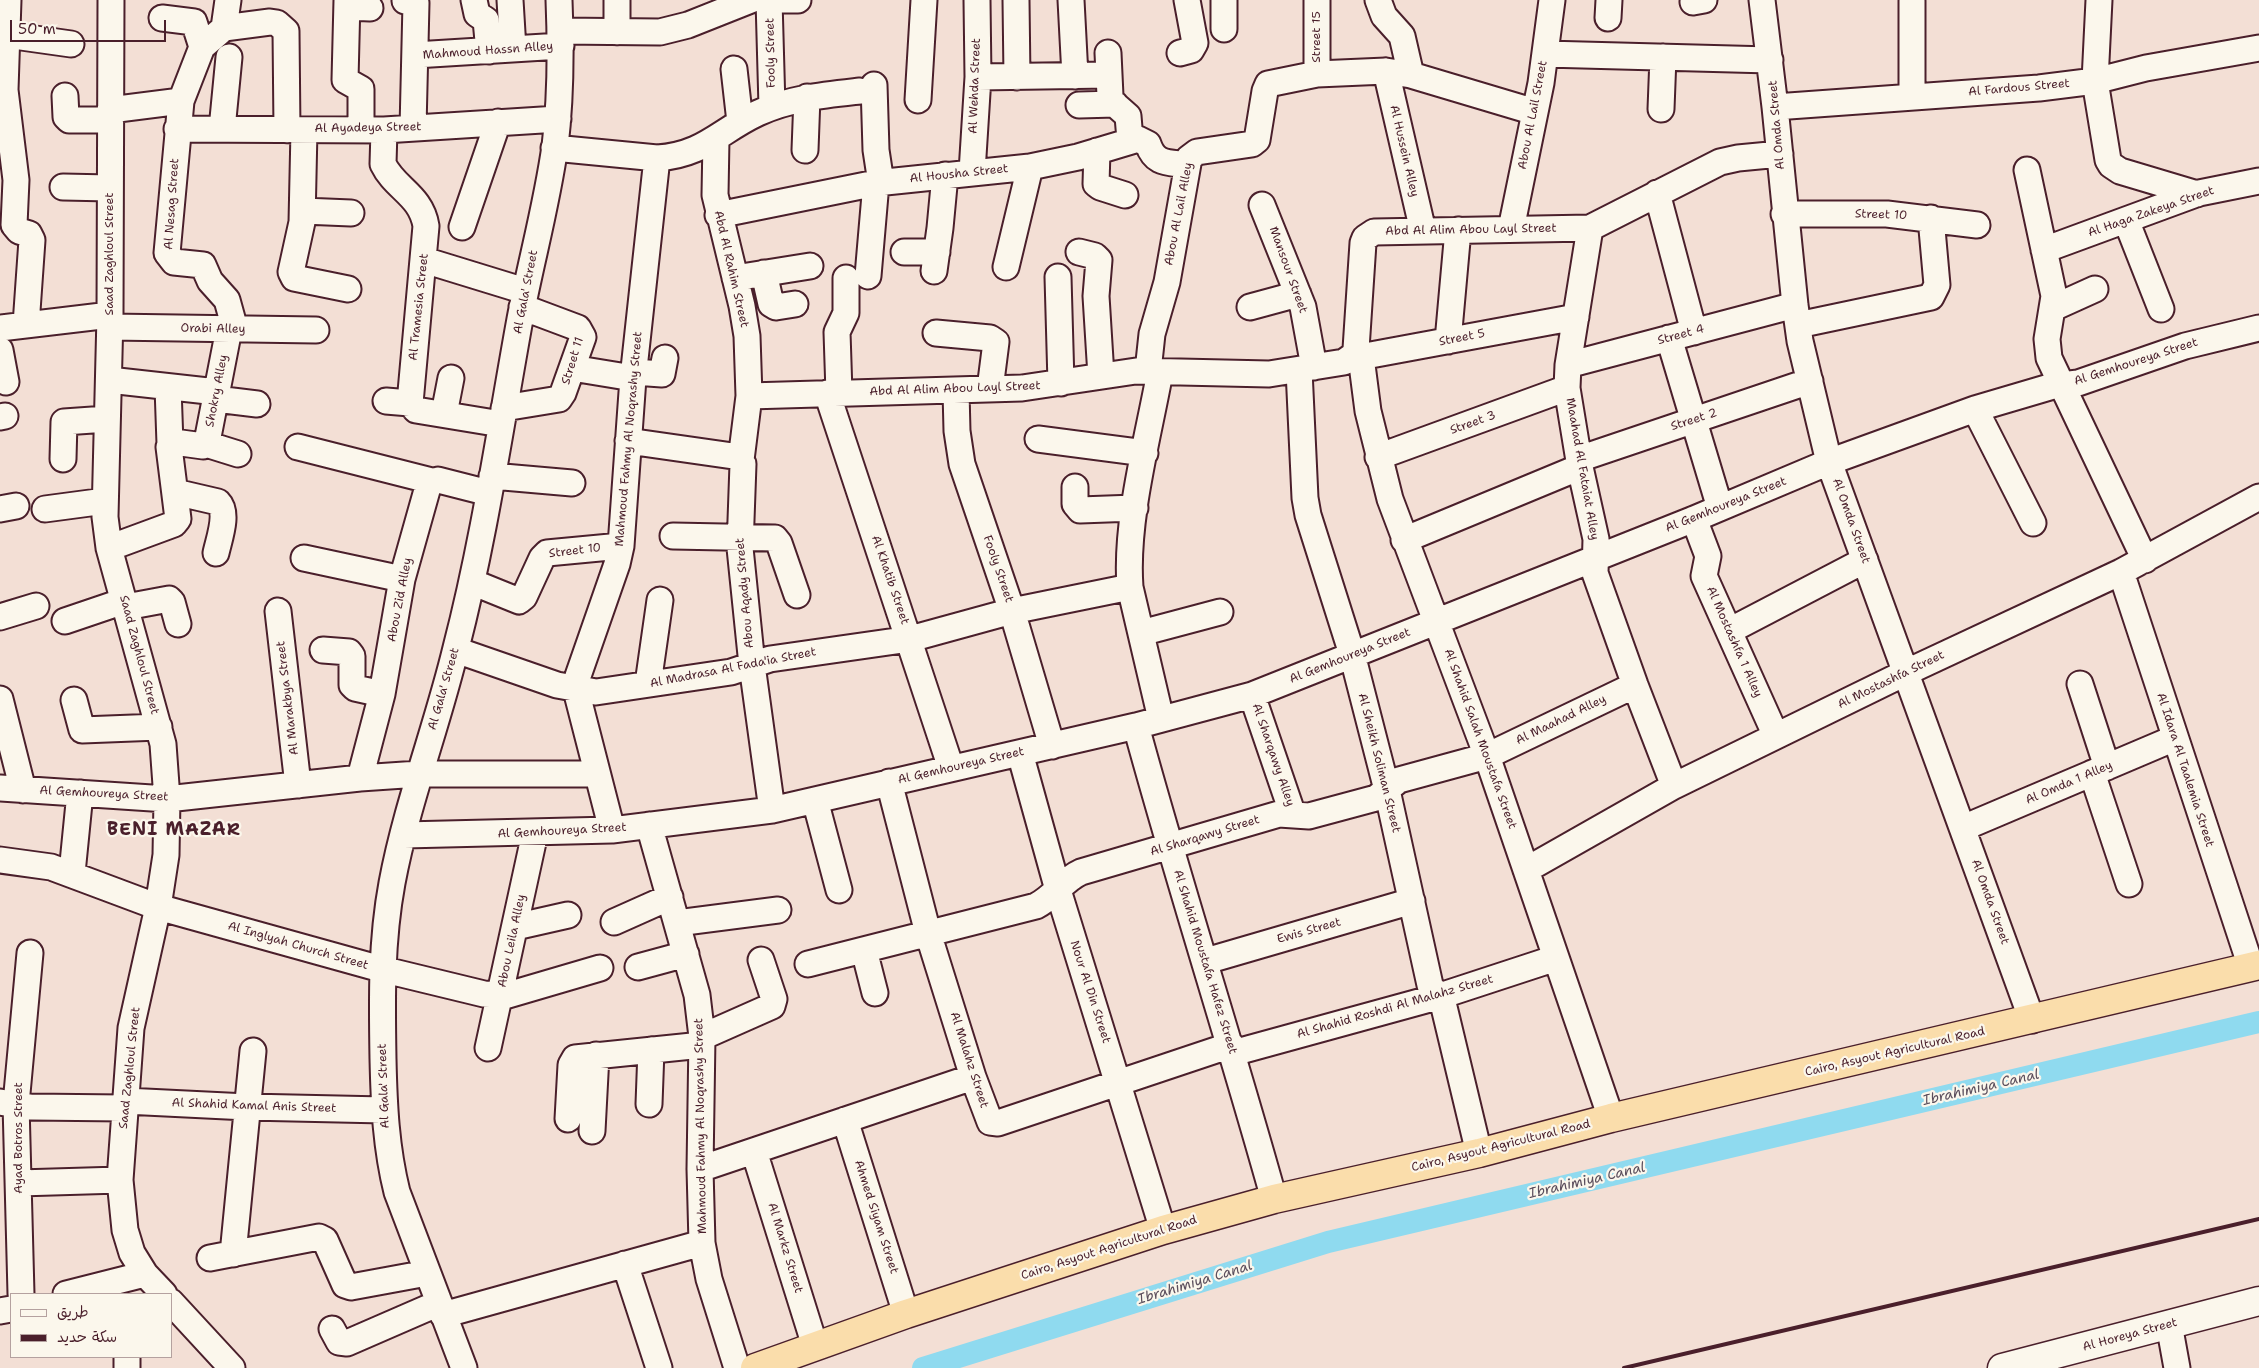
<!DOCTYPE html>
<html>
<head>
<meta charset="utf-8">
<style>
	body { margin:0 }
	#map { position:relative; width:2259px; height:1368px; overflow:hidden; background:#f3dfd5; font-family:"Shantell Sans","Playpen Sans Arabic",sans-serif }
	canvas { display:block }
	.legend { position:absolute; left:10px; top:1293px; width:162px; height:65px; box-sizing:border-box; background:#fbf7ec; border:1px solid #b4a19f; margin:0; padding:6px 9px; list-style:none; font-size:15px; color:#4a1f2b }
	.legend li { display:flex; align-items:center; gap:10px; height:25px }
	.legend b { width:25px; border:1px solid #b4a19f }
	.scale { position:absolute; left:10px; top:20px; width:156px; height:22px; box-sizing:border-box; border:2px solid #4a1f2b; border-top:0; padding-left:6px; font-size:15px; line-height:18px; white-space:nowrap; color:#4a1f2b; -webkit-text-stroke:4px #fbf7ec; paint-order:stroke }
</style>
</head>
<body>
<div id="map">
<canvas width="2259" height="1368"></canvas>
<ul class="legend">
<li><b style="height:6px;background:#fbf7ec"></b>طريق</li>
<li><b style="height:6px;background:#4a1f2b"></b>سكة حديد</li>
</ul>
<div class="scale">50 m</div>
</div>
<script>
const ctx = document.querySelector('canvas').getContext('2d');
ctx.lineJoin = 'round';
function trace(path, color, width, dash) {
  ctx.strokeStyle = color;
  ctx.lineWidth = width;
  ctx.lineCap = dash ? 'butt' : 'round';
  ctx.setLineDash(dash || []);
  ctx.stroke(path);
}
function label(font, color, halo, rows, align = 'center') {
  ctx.font = font + ' "Shantell Sans",sans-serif';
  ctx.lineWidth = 4.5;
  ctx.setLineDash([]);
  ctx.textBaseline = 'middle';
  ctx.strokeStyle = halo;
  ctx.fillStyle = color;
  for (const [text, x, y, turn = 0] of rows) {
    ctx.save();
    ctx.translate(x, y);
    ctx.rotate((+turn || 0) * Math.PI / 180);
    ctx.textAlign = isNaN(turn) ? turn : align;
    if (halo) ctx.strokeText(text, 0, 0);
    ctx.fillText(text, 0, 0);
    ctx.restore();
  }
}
trace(new Path2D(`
	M 923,1368 L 1328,1242 L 2259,1022`), '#8fdaef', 22);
const minor = new Path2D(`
	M 8,0 L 5,90 L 16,180 L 14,225 L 19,231 L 29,234 L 32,240 L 26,325
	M 111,0 L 110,315 L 105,517 L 109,548 L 163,744 L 167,799 L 166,855 L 158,907 L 131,1028 L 120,1180 L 125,1230 L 132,1253 L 145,1274 L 164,1294
	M 228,0 L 224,28 L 202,47 L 181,101 L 167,253 L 174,262 L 203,265 L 210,281 L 227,300 L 235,329
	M 347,0 L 345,80 L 361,89 L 361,130
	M 474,0 L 477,14 L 486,20 L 489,51
	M 510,0 L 513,49
	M 617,0 L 617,32
	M 769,0 L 772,107
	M 781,0 L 798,0
	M 1016,0 L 1017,77
	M 1071,0 L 1075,76
	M 1224,0 L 1224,29
	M 1378,0 L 1384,16 L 1402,36 L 1411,75
	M 1762,0 L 1775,107 L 1795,305 L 1800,341 L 1829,462 L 2032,1020
	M 2099,0 L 2095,81 L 2108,160 L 2111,165 L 2120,171 L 2197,194
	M 405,1 L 416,3 L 413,128
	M 1693,2 L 1704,0
	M 347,7 L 370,8
	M 162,18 L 194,22 L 202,47
	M 1608,18 L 1609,0
	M 224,28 L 270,22 L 277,23 L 286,31 L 287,130
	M 560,31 L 660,32 L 688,25 L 751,0
	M 7,35 L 71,44
	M 1108,53 L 1110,96 L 1111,101 L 1128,116 L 1130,140
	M 1180,53 L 1191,50 L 1195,43 L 1187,0
	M 1545,54 L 1770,60
	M 415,55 L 561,46
	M 734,69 L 740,122
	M 1386,71 L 1423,231
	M 1317,74 L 1317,0
	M 978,77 L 1108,75
	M 874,85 L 876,150 L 881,183
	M 65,96 L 66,117 L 69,120 L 110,120
	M 1912,96 L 1912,1
	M 918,100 L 924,0
	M 1079,105 L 1115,104
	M 1775,107 L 2039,88 L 2095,81 L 2146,68 L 2259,48
	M 1661,109 L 1663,57
	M 110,110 L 181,101
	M 177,129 L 384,130 L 558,119
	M 222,129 L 229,57
	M 304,130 L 302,222 L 291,272 L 294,278 L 348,289
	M 384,130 L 383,164 C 395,189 421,195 426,226 L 410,403 L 416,410 L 501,424
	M 716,139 L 715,195 L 742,306 L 747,336 L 749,396 L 741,460
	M 554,148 L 657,158 C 704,155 719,131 758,113 C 791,98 824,95 860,91
	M 805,150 L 807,97
	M 1097,151 L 1096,184 L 1100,187 L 1125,195
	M 2027,170 L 2054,296 L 2047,339 L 2049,358 L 2145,560
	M 972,172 L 978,77 L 977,0
	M 63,187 L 110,188
	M 1657,193 L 1694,332
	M 1262,205 L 1303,307 L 1314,367
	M 303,211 L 351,213
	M 1784,214 L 1887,214 L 1977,225
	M 718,215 L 876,183 L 1030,167 L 1078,157 L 1138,139 L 1148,144 C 1155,165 1168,162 1187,165
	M 2126,220 L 2161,309
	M 462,227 L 498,122
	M 1590,228 L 1568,365 L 1567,388 L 1580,467 L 1596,539 L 1595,573 L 1635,685 L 1674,786
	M 1511,229 L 1541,83 L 1552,0
	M 2044,250 L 2199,193 L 2259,181
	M 904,252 L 937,252
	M 1079,252 L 1095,256 L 1099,260 L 1096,296 L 1101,376
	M 424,260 L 525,291
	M 1006,267 L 1030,167
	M 934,271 L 940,228 L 945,175
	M 764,273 L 771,304 L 776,307 L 795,304
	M 868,276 L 876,183
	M 1058,277 L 1061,383
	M 735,278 L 810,266
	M 1250,307 L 1298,294
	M 2053,308 L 2095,289
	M 1798,325 L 1931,297 L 1937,285 L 1931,218
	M 110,327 L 316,330
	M 0,328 L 110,315
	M 936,333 L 990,338 L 996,342 L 990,389
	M 1669,338 L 1720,508
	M 1448,341 L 1458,230
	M 0,350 L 6,382
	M 1361,357 L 1368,411 L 1390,499 L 1487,756 L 1611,1118
	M 1349,359 L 1576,317
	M 1568,365 L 1795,305
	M 572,368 L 633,378
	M 1299,370 L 1305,498 L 1308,515 L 1352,654 L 1387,790 L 1430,985 L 1444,1007 L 1479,1153
	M 1148,371 L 1152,334 L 1167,282 L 1189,158 L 1197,152 L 1252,144 L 1257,140 L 1265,91 L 1268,84 L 1317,74 L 1386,71 L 1411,75 L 1535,112
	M 634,372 L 662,374 L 665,358
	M 1160,372 C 1148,438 1125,521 1130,587 L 1161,719
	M 109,380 L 217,392
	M 168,387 L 170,444
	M 956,391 L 957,431 L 962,464 L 1012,611 L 1052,746
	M 827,393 L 951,768
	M 839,393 L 837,332 L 846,313 L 846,278
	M 749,396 L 1022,388 L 1136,371 L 1269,374 L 1344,362 L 1354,355 L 1356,349 L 1363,243 L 1365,238 L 1374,232 L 1590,228 L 1720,162 L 1738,158 L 1780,154
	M 216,399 L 257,404
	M 386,401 L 410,403
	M 504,408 L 559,399 L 563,393 L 583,337 L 578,328 L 522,307
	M 1975,409 L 2033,523
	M 444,414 L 451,378
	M 0,417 L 5,416
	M 1038,439 L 1145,453
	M 628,441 L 733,456 L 737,457 L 743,464 L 740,548 L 752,665 L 772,810
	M 206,444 L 238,454
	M 298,447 L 432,481
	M 1378,457 L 1567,388
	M 63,459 L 64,422 L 107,419
	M 1579,459 L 1810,381
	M 492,476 L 572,483
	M 1075,487 L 1075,504 L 1080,510 L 1135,508
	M 175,492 L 218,502 C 229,513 219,539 216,553
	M 0,509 L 16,506
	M 45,509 L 105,501
	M 1694,519 L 1708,556 L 1704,576 L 1776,736
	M 673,536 L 775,538 L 779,543 L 797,595
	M 1404,540 L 1580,467
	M 109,548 L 174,524 L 178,519 L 169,447 L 174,442 L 203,446 L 207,442 L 229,329
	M 304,558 L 402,579
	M 2121,572 L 2251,967
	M 472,582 L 519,601 L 524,597 L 542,558 L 547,553 L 621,546
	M 126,607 L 169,599 L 172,602 L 178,624
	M 278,611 L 298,785
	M 0,617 L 36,606
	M 65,621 L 124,601
	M 1729,631 L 1865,560
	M 1141,633 L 1220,612
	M 323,650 L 349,652 L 352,656 L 352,685 L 355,688 L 382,694
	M 456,650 L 557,685 L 596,692 L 731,672 L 770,659 L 910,639 L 1012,611 L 1130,587
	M 648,684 L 660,600
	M 2080,684 L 2107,767
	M 1252,695 L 1293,815
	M 0,699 L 23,790
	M 74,700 L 82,730 L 159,727
	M 1136,726 C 1179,884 1230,1041 1274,1199
	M 1020,753 L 1058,890 L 1163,1230
	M 2092,773 L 2129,884
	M 360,778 L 382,694 L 402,579 L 429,483 L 438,480 L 489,493
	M 889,782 L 928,933 L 973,1077 L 990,1122 L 998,1123 L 1231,1045
	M 0,788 L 167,799 L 360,778 L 419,774 L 597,774
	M 815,800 L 839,890
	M 649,825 L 697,995 L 702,1037 L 700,1169 L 702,1243 L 709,1279 L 737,1368
	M 1963,828 L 2175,738
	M 612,830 L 576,690 L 578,676 L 617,564 L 621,546 L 633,378 L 657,158
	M 404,835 L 612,830 L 772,810 L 1136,726 L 1252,695 L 1694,519 L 1829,462 L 1975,409 L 2053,386 L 2078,383 L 2185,346 L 2259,328
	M 0,860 L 51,867 L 158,907 L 381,969 L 484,994 L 508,995 L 600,968
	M 1526,870 L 1674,786 L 1907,672 L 2121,572 L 2259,497
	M 72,873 L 80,793
	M 614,922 L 670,897
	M 677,923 L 778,910
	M 515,927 L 568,915
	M 864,950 L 875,993
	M 1206,961 L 1412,901
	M 808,964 L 1036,906 C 1054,897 1063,880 1081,872 L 1279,814 L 1309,816 L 1376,798 L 1399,780 L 1487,756 L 1635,685
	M 638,967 L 686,954
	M 702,1037 L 772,1006 L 774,999 L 761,960
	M 488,1048 L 535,833
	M 1233,1053 L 1437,997 L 1556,958
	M 125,1101 L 247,1107 L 384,1110
	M 0,1102 L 30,1107 L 124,1108
	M 649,1104 L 651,1050
	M 568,1119 L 571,1065 L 575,1058 L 702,1045
	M 845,1120 L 906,1314
	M 592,1131 L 596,1055
	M 754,1151 L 815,1346
	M 700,1169 L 973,1077
	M 19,1183 L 120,1180
	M 233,1254 L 253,1051
	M 210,1258 L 319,1237 L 325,1240 L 345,1285 L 351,1287 L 427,1273
	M 625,1264 L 659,1368
	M 21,1294 L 16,1104 L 30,953
	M 66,1294 L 145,1274
	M 171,1302 L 232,1368
	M 0,1311 L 11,1309
	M 443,1315 L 702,1243
	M 2169,1324 L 2177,1368
	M 332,1329 L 339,1342 L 347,1343 L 439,1303
	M 127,1357 L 127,1368
	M 464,1368 L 397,1192 C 386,1148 384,1105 383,1059 C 382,1000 381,942 392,883 C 407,803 437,727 456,648 C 484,540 500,429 520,319 C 531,261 547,204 555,146 C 561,97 561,49 559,0`);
const tertiary = new Path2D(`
	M 2002,1368 L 2259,1301`);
const trunk = new Path2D(`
	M 755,1368 L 906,1314 L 1163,1230 L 1274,1199 L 1479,1153 L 1611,1118 L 2259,965`);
trace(minor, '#4a1f2b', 29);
trace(tertiary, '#4a1f2b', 31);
trace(trunk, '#4a1f2b', 31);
trace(minor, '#fbf7ec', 25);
trace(tertiary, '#fbf7ec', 28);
trace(trunk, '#faddab', 28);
trace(new Path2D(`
	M 1624,1368 L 2259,1219`), '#4a1f2b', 4);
label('12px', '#4a1f2b', '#fbf7ec', [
	["Street 15",1317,37,-90],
	["Mahmoud Hassn Alley",488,51,-4],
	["Fooly Street",771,53,-91],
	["Al Wehda Street",975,86,-88],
	["Al Fardous Street",2019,88,-5],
	["Abou Al Lail Street",1533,115,-79],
	["Al Omda Street",1777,125,-95],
	["Al Ayadeya Street",368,128,-1],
	["Al Hussein Alley",1404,151,77],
	["Al Housha Street",959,174,-6],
	["Al Nesag Street",172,204,-86],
	["Al Haga Zakeya Street",2151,212,-19],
	["Abou Al Lail Alley",1179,214,-79],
	["Street 10",1881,215,2],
	["Abd Al Alim Abou Layl Street",1471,230,-1],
	["Saad Zaghloul Street",110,254,-90],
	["Abd Al Rahim Street",731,269,77],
	["Mansour Street",1288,270,70],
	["Al Gala' Street",526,292,-79],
	["Al Tramesia Street",419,307,-84],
	["Orabi Alley",213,329,1],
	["Street 4",1681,335,-15],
	["Street 5",1462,338,-11],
	["Street 11",573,361,-73],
	["Al Gemhoureya Street",2136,362,-18],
	["Abd Al Alim Abou Layl Street",955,389,-2],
	["Shokry Alley",217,391,-79],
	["Street 2",1694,420,-18],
	["Street 3",1473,423,-20],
	["Mahmoud Fahmy Al Noqrashy Street",629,439,-85],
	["Maahad Al Fataiat Alley",1582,469,80],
	["Al Gemhoureya Street",1726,505,-22],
	["Al Omda Street",1851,521,70],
	["Street 10",575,551,-7],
	["Fooly Street",998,569,71],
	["Al Khatib Street",890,580,71],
	["Abou Aqady Street",745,593,-95],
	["Abou Zid Alley",400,600,-79],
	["Al Mostashfa 1 Alley",1734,642,66],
	["Saad Zaghloul Street",139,655,75],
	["Al Gemhoureya Street",1350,656,-22],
	["Al Madrasa Al Fada'ia Street",733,668,-11],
	["Al Mostashfa Street",1891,680,-26],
	["Al Gala' Street",444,689,-74],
	["Al Marakbya Street",288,698,-97],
	["Al Maahad Alley",1561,720,-26],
	["Al Shahid Salah Moustafa Street",1480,739,70],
	["Al Sharqawy Alley",1273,755,71],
	["Al Sheikh Soliman Street",1379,763,76],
	["Al Gemhoureya Street",961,766,-13],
	["Al Idara Al Taalemia Street",2185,770,72],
	["Al Omda 1 Alley",2069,783,-23],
	["Al Gemhoureya Street",104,794,3],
	["Al Gemhoureya Street",562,831,-3],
	["Al Sharqawy Street",1205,836,-17],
	["Al Omda Street",1990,902,70],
	["Ewis Street",1309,931,-16],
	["Abou Leila Alley",512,941,-78],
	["Al Inglyah Church Street",298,946,16],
	["Al Shahid Moustafa Hafez Street",1205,962,73],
	["Nour Al Din Street",1090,992,72],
	["Al Shahid Roshdi Al Malahz Street",1395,1007,-16],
	["Cairo, Asyout Agricultural Road",1895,1052,-13],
	["Al Malahz Street",969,1060,72],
	["Saad Zaghloul Street",130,1068,-84],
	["Al Gala' Street",384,1086,-92],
	["Al Shahid Kamal Anis Street",254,1106,2],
	["Mahmoud Fahmy Al Noqrashy Street",701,1126,-91],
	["Ayad Botros Street",19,1138,-90],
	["Cairo, Asyout Agricultural Road",1501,1146,-14],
	["Ahmed Siyam Street",876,1217,72],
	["Al Markz Street",785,1248,73],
	["Cairo, Asyout Agricultural Road",1109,1248,-18],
	["Al Horeya Street",2130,1335,-15]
]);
label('italic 14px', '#5b4e5c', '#fbf7ec', [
	["Ibrahimiya Canal",1981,1088,-13],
	["Ibrahimiya Canal",1587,1181,-13],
	["Ibrahimiya Canal",1195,1283,-17]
]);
ctx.letterSpacing = '1px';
label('bold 18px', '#4a1f2b', '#fbf7ec', [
	["BENI MAZAR",174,830]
]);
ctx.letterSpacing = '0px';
</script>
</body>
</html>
